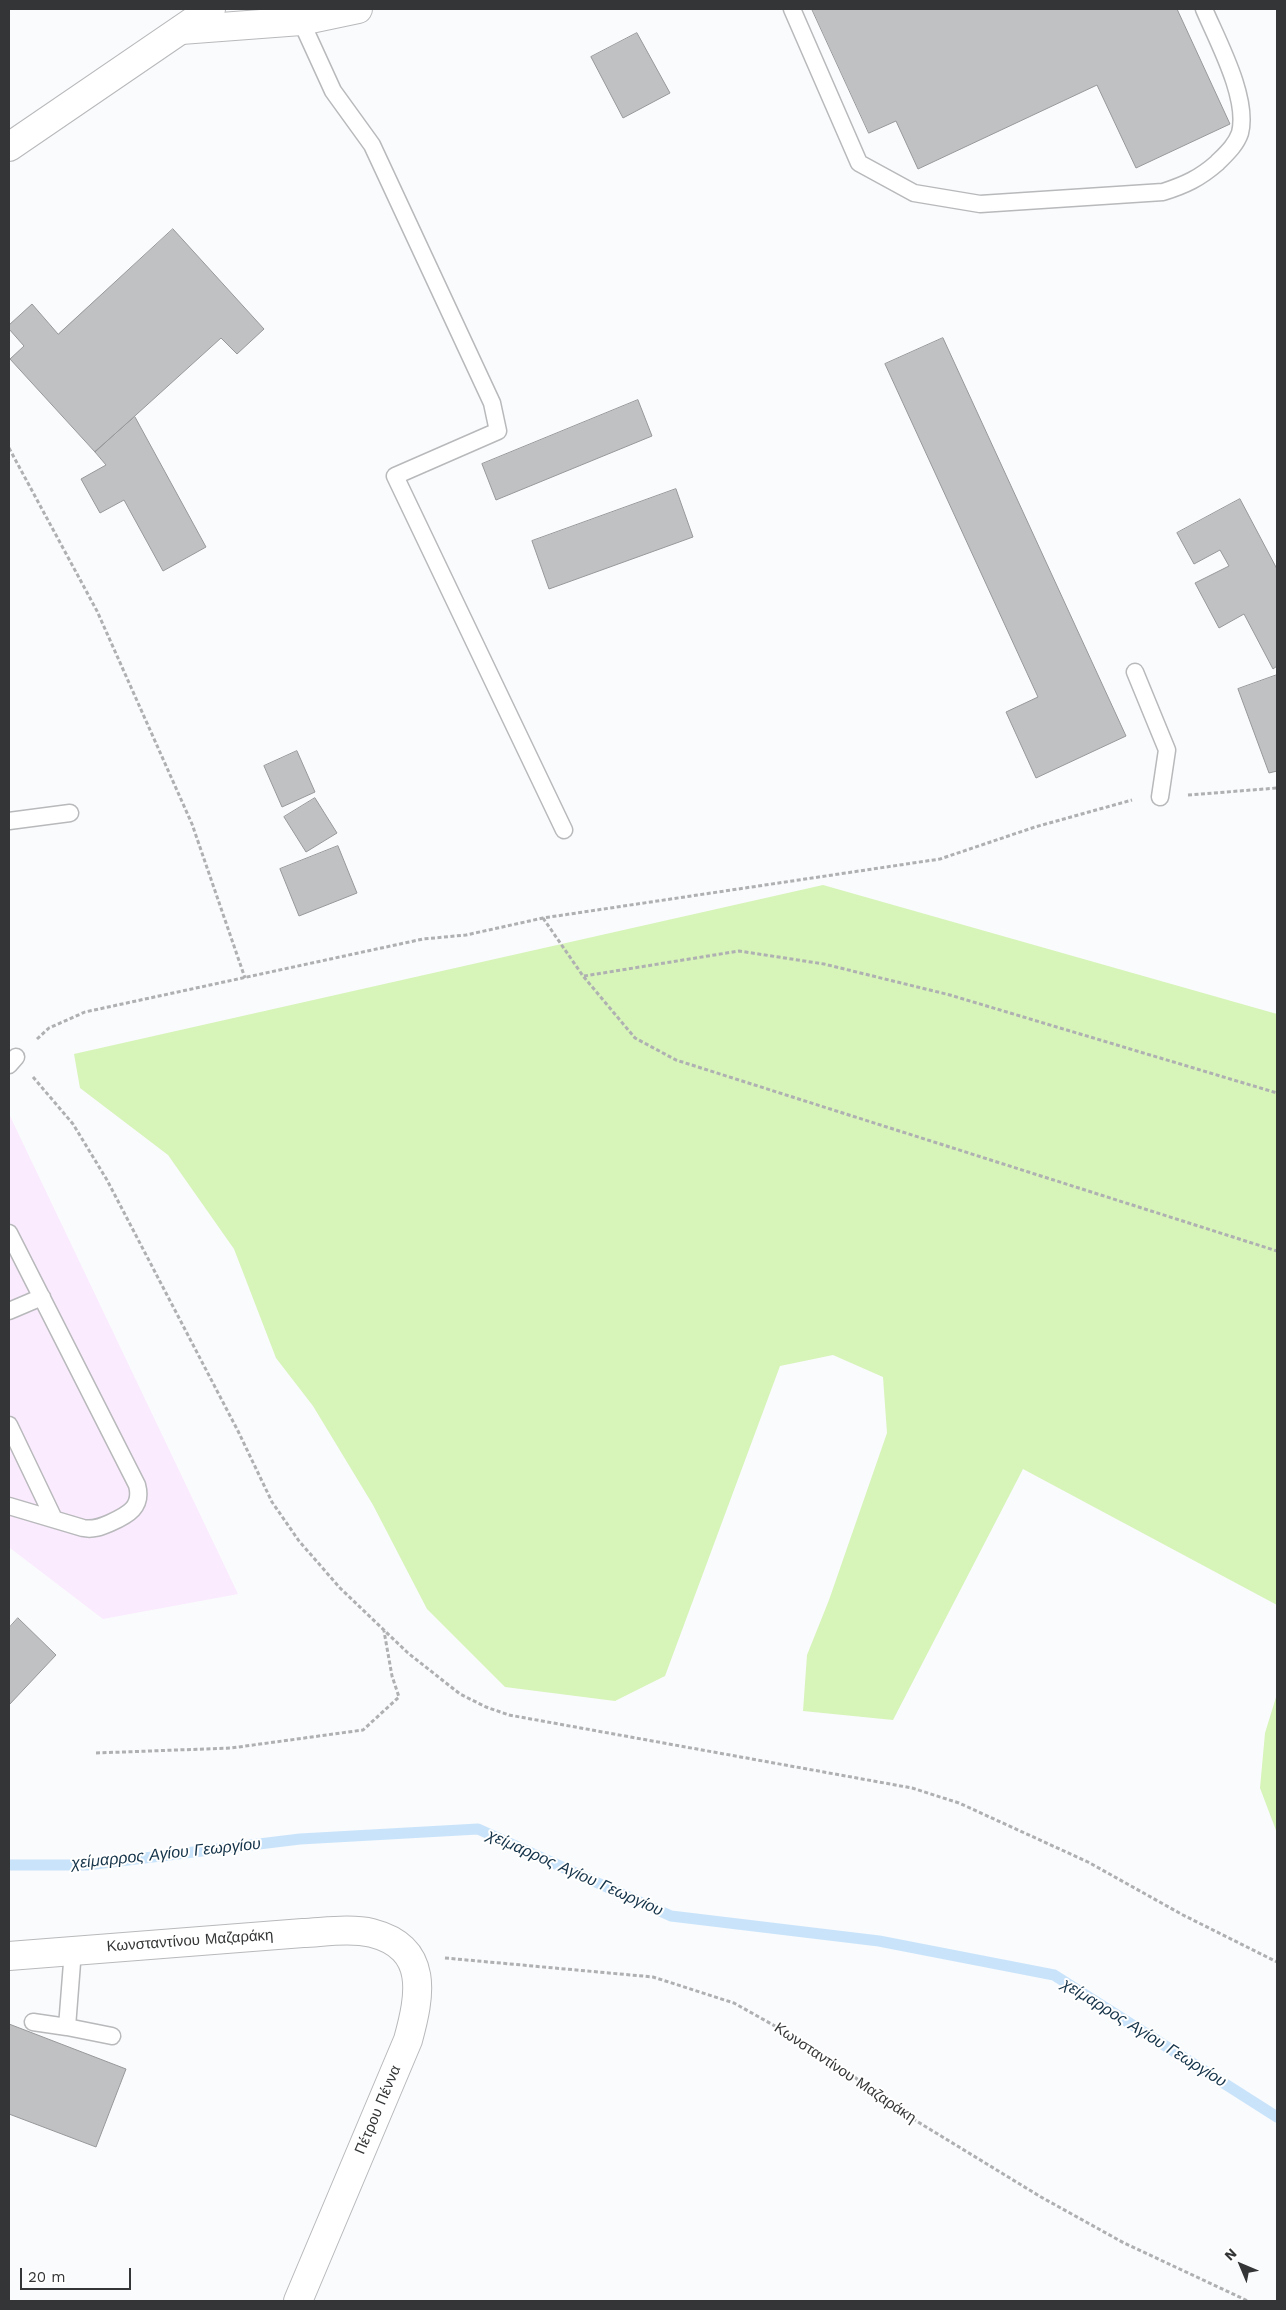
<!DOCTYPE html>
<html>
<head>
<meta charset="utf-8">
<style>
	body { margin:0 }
	#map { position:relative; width:1286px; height:2310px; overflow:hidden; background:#fafbfd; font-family:"Work Sans",sans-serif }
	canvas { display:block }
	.frame { position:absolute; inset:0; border:10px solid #343536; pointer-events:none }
	.north { position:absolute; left:1216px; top:2240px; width:50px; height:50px; -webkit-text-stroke:4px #fff; paint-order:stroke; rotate:315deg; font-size:14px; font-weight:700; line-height:20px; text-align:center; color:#343536 }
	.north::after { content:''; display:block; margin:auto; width:18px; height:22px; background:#343536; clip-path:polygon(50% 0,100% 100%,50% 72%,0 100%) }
	.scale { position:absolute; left:20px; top:2268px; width:111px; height:22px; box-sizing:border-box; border:2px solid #343536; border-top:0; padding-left:6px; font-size:15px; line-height:18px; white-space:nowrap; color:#343536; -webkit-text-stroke:4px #fff; paint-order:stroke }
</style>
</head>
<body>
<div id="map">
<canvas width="1286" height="2310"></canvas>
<div class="frame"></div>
<div class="north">N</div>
<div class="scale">20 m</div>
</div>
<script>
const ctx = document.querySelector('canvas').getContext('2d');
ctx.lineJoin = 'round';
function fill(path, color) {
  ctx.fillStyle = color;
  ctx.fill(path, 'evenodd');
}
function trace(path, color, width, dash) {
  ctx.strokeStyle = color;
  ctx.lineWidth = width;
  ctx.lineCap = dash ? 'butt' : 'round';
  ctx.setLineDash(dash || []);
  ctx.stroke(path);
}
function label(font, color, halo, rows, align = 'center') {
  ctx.font = font + ' "Work Sans",sans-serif';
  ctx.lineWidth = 4;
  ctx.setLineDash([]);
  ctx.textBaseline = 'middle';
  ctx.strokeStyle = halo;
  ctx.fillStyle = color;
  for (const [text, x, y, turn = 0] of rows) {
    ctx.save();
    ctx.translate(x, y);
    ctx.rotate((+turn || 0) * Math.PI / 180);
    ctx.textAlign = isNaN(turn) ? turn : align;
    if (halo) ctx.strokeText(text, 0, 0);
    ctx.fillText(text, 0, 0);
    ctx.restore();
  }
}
fill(new Path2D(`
	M 9,1114 L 238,1594 L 103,1619 L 10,1548 L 9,1549 Z`), '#faebfe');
fill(new Path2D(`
	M 823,885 L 1277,1014 L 1277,1605 L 1023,1469 L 893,1720 L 803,1711 L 807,1655 L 829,1600 L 887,1433 L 883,1377 L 833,1355 L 780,1366 L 665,1676 L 615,1701 L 505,1687 L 427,1609 L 373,1505 L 313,1406 L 276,1358 L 234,1249 L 168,1155 L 80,1088 L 74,1054 Z
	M 1277,1694 L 1277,1833 L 1260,1788 L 1265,1733 Z`), '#d7f4b9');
trace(new Path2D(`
	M 9,1865 L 87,1865 L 300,1839 L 478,1829 L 671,1916 L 879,1941 L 1054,1975 L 1277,2117`), '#c9e4fa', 11);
const building = new Path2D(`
	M 812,9 L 1177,9 L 1230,124 L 1136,168 L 1097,85 L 918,169 L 896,121 L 869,133 Z
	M 637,33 L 670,93 L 623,118 L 591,57 Z
	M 173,229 L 264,329 L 237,354 L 221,338 L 95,452 L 10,359 L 24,346 L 9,329 L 9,325 L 32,304 L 58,334 Z
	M 943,338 L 1126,736 L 1036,778 L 1006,712 L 1038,697 L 885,364 Z
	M 638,400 L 652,436 L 496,500 L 482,464 Z
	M 135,417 L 206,547 L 163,571 L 124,500 L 100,513 L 81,479 L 106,465 L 95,452 Z
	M 676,489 L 693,537 L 549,589 L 532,541 Z
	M 1240,499 L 1277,569 L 1277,666 L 1273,669 L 1244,614 L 1219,628 L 1195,583 L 1229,566 L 1220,550 L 1194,564 L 1177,533 Z
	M 1277,675 L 1277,771 L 1269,773 L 1238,689 Z
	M 297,751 L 315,792 L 282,807 L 264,766 Z
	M 315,798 L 337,833 L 306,852 L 284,817 Z
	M 338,846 L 357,893 L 299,916 L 280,869 Z
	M 18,1618 L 56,1655 L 9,1705 L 9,1628 Z
	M 9,2024 L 126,2069 L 96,2147 L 9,2114 Z`);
fill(building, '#c0c1c3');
trace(building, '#97989a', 1);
const service = new Path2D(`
	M 792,9 L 859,163 L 914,193 L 980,204 L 1163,192 C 1185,185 1200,178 1217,163 C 1226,154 1236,145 1240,133 C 1249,98 1217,40 1204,9
	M 301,21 L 333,91 L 372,145 L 492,403 L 498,431 L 395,476 L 564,830
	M 1135,672 L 1167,750 L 1160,797
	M 9,821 L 70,813
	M 9,1065 L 16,1057
	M 9,1233 L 137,1485 C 143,1507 128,1515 110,1523 C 101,1527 93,1530 83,1528 L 9,1506
	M 9,1311 L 42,1297
	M 9,1425 L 54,1519
	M 73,1950 L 67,2027 L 112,2036
	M 33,2022 L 67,2027`);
const minor = new Path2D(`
	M 9,1956 L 303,1933 C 325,1932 351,1928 372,1933 C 430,1948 420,1996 408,2040 L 298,2301`);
const tertiary = new Path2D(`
	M 181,30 L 301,21 L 358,9`);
const secondary = new Path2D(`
	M 9,147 L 211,9`);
trace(service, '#b8b9bb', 19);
trace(minor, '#b8b9bb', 30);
trace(tertiary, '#b8b9bb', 30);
trace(secondary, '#b8b9bb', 30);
trace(new Path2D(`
	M 9,448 L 97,611 L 192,824 L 245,978
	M 1188,795 L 1277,788
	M 543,918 L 583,976 L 635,1038 L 676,1060 L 1277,1251
	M 584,976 L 739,951 L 824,964 L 950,995 L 1277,1093
	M 37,1039 L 49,1028 L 85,1012 L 423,939 L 466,935 L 543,918 L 940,859 L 1035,827 L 1132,800
	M 33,1077 L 73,1124 L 107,1180 L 238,1431 L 272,1502 L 299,1541 L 340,1588 L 408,1653 L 460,1694 L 486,1707 L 509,1715 L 912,1788 L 959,1803 L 1088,1862 L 1183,1915 L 1277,1962
	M 96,1753 L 231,1748 L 363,1730 L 399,1697 L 392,1676 L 384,1631
	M 445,1958 L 653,1977 L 734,2003 L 791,2035 L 841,2067 L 900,2111 L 1041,2197 L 1124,2243 L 1248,2301`), '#afb0b1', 3, [4, 2.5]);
trace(service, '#fff', 16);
trace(minor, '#fff', 28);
trace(tertiary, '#fff', 28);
trace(secondary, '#fff', 28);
label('15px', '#343536', '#fff', [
	["Κωνσταντίνου Μαζαράκη",190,1941,-4],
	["Κωνσταντίνου Μαζαράκη",845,2073,34],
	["Πέτρου Πέννα",378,2110,-67]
]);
label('italic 16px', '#143349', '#fff', [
	["χείμαρρος Αγίου Γεωργίου",166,1854,-6],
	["χείμαρρος Αγίου Γεωργίου",575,1873,24],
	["χείμαρρος Αγίου Γεωργίου",1144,2033,32]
]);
</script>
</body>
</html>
